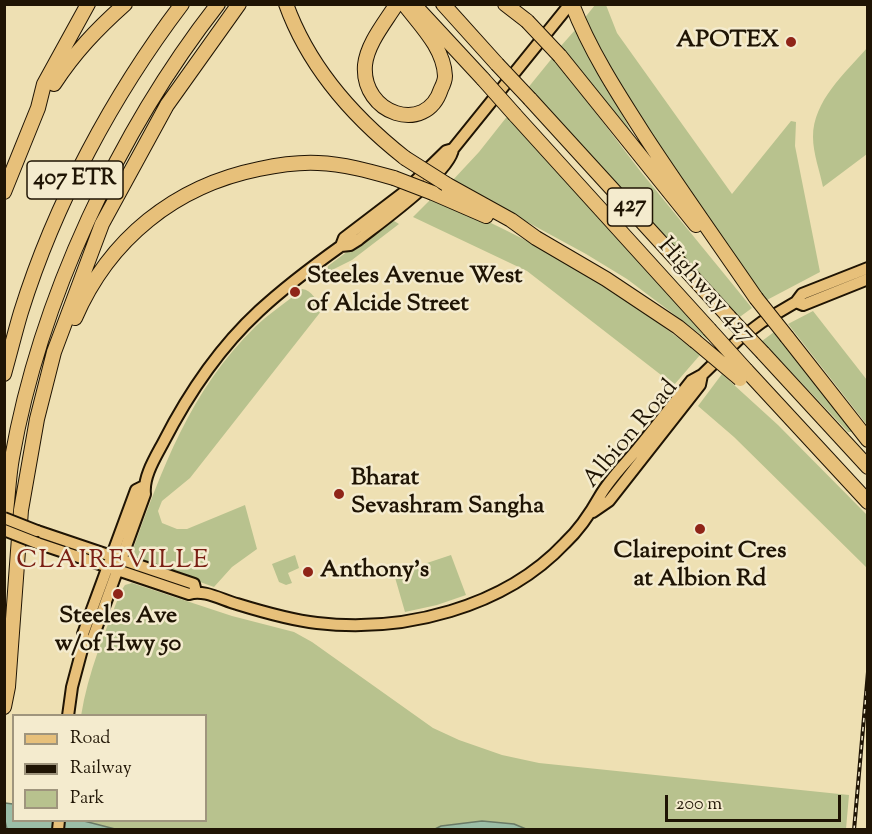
<!DOCTYPE html>
<html>
<head>
<meta charset="utf-8">
<style>
	body { margin:0 }
	#map { position:relative; width:872px; height:834px; overflow:hidden; background:#eee0b3; font-family:"Sorts Mill Goudy",serif }
	canvas { display:block }
	.frame { position:absolute; inset:0; border:6px solid #1f1404; pointer-events:none }
	.legend { position:absolute; left:12px; top:714px; width:195px; height:108px; box-sizing:border-box; background:#f4ebce; border:2px solid #9f957d; margin:0; padding:8px 10px; list-style:none; font-size:18px; color:#1f1404 }
	.legend li { display:flex; align-items:center; gap:12px; height:30px }
	.legend b { width:30px; border:2px solid #9f957d }
	.scale { position:absolute; left:665px; top:795px; width:176px; height:27px; box-sizing:border-box; border:3px solid #1f1404; border-top:0; padding-left:8px; font-size:18px; line-height:21px; white-space:nowrap; color:#1f1404; -webkit-text-stroke:4px #f4ebce; paint-order:stroke }
</style>
</head>
<body>
<div id="map">
<canvas width="872" height="834"></canvas>
<div class="frame"></div>
<ul class="legend">
<li><b style="height:8px;background:#e7c07a"></b>Road</li>
<li><b style="height:8px;background:#1f1404"></b>Railway</li>
<li><b style="height:16px;background:#b8c28e"></b>Park</li>
</ul>
<div class="scale">200 m</div>
</div>
<script>
const ctx = document.querySelector('canvas').getContext('2d');
ctx.lineJoin = 'round';
function fill(path, color) {
  ctx.fillStyle = color;
  ctx.fill(path, 'evenodd');
}
function trace(path, color, width, dash) {
  ctx.strokeStyle = color;
  ctx.lineWidth = width;
  ctx.lineCap = dash ? 'butt' : 'round';
  ctx.setLineDash(dash || []);
  ctx.stroke(path);
}
function label(font, color, halo, rows, align = 'center') {
  ctx.font = font + ' "Sorts Mill Goudy",serif';
  ctx.lineWidth = 5;
  ctx.setLineDash([]);
  ctx.textBaseline = 'middle';
  ctx.strokeStyle = halo;
  ctx.fillStyle = color;
  for (const [text, x, y, turn = 0] of rows) {
    ctx.save();
    ctx.translate(x, y);
    ctx.rotate((+turn || 0) * Math.PI / 180);
    ctx.textAlign = isNaN(turn) ? turn : align;
    if (halo) ctx.strokeText(text, 0, 0);
    ctx.fillText(text, 0, 0);
    ctx.restore();
  }
}
fill(new Path2D(`
	M 595,5 L 606,5 L 617,33 L 732,194 L 791,121 L 796,122 L 795,146 L 820,272 L 765,301 L 620,89 L 583,20 Z
	M 576,29 L 632,133 L 560,47 Z
	M 867,48 L 867,154 L 823,187 C 820,172 813,153 813,137 C 813,101 845,73 867,48 Z
	M 553,57 L 641,172 L 752,308 L 737,319 L 527,89 Z
	M 509,114 L 715,340 L 712,343 L 627,279 L 586,254 L 452,181 L 479,152 Z
	M 433,197 C 529,237 619,289 700,355 L 674,385 L 527,271 L 413,217 Z
	M 388,221 L 394,221 L 399,224 L 352,260 L 326,273 L 328,266 Z
	M 302,289 C 312,290 318,302 322,310 L 190,478 L 162,501 L 158,511 L 162,523 L 177,529 L 187,529 L 245,505 L 257,549 L 232,567 L 214,587 L 136,559 L 132,552 C 162,469 190,390 256,326 C 270,313 287,302 302,289 Z
	M 813,311 L 867,380 L 867,425 L 788,324 Z
	M 774,332 L 851,430 L 851,432 L 848,432 L 762,341 Z
	M 722,374 L 778,425 L 867,515 L 867,568 L 734,437 L 698,406 Z
	M 295,555 L 299,568 L 288,573 L 292,583 L 286,585 L 279,582 L 272,564 Z
	M 451,555 L 466,595 L 437,605 L 405,612 L 394,574 Z
	M 132,583 L 232,616 L 294,632 L 312,642 L 433,728 L 459,740 L 502,755 L 539,763 L 849,795 L 846,829 L 84,829 L 84,821 L 206,820 L 206,716 L 81,716 C 88,672 105,632 121,591 L 125,585 Z`), '#b8c28e');
const water = new Path2D(`
	M 5,803 L 13,804 L 14,820 L 84,821 L 115,829 L 7,829 L 5,821 Z
	M 482,821 L 514,824 L 526,829 L 435,829 L 441,826 Z`);
fill(water, '#9bbea7');
trace(water, '#697a66', 1.5);
const major = new Path2D(`
	M 341,246 L 344,238 L 403,193 L 446,151 L 453,149
	M 796,302 L 803,305 L 868,279
	M 593,512 L 609,501 L 700,385 L 702,375
	M 37,531 L 194,584 L 196,592
	M 37,543 L 189,594 C 204,589 222,600 237,604 C 263,612 290,620 317,623 C 403,633 504,608 565,543 C 579,530 591,512 600,496 C 609,480 623,466 634,453 C 654,429 672,405 691,381 L 702,375 L 738,340 L 762,322 L 796,302 L 802,294 L 868,268
	M 84,642 L 92,640 L 145,494 C 143,477 155,458 163,443 C 187,396 219,348 259,311 C 285,287 313,266 341,246 L 350,245 L 358,240 C 378,224 451,172 453,149 L 570,4
	M 68,716 L 72,687 L 84,642 L 83,634 L 136,490 L 144,486
	M 58,830 L 59,820`);
const highway = new Path2D(`
	M 286,4 C 309,68 353,117 405,158
	M 443,4 L 497,64
	M 505,4 L 527,21
	M 572,4 C 590,51 618,94 645,136 C 681,191 719,244 756,298
	M 394,8 C 383,25 367,45 365,65 C 361,114 426,136 441,89 C 443,85 445,80 445,76 C 444,48 420,25 404,4
	M 419,10 L 483,79
	M 560,56 L 696,225
	M 54,84 C 75,52 97,29 125,4
	M 530,99 L 729,317
	M 515,115 L 709,329
	M 446,184 L 511,220 L 536,238 L 606,279 L 678,327 L 695,341
	M 4,192 L 38,108 L 44,84 L 88,4
	M 433,193 L 486,216
	M 75,318 C 109,239 175,186 259,169 C 278,165 299,162 318,163 C 344,164 369,171 394,178
	M 787,337 L 868,440
	M 763,353 L 868,467
	M 746,370 L 868,502
	M 4,374 C 10,353 15,332 21,312 C 55,203 113,95 182,4
	M 4,526 C 8,503 8,480 12,458 C 40,299 119,131 218,4
	M 4,707 L 8,687 L 21,510 L 37,419 L 54,352 L 102,224 L 167,105 L 239,4`);
trace(major, '#1f1404', 14);
trace(highway, '#1f1404', 16);
trace(major, '#e7c07a', 10);
trace(highway, '#e7c07a', 14);
const rail = new Path2D(`
	M 854,830 L 868,672`);
trace(rail, '#1f1404', 4);
trace(rail, '#f4ebce', 1.5, [4.5]);
const majorBridge = new Path2D(`
	M 4,518 L 37,531
	M 4,530 L 37,543`);
const highwayBridge = new Path2D(`
	M 527,21 L 560,56
	M 497,64 L 530,99
	M 483,79 L 515,115
	M 405,158 L 446,184
	M 394,178 L 433,193
	M 756,298 L 787,337
	M 729,317 L 763,353
	M 709,329 L 746,370
	M 695,341 L 740,379`);
trace(majorBridge, '#1f1404', 14, []);
trace(highwayBridge, '#1f1404', 16, []);
trace(majorBridge, '#e7c07a', 10);
trace(highwayBridge, '#e7c07a', 14);
for (const [x, y, r, color] of [
	[791,42,6,"#8f2418"],
	[295,292,6,"#8f2418"],
	[339,494,6,"#8f2418"],
	[700,529,6,"#8f2418"],
	[308,572,6,"#8f2418"],
	[118,594,6,"#8f2418"]
]) {
  const dot = new Path2D();
  dot.arc(x, y, r, 0, 2 * Math.PI);
  ctx.fillStyle = color;
  ctx.fill(dot);
  trace(dot, '#f4ebce', 2);
}
for (const [x, y, w] of [
	[75,180,96],
	[630,207,45]
]) {
  const box = new Path2D();
  box.roundRect(x - w / 2, y - 19, w, 38, 4.5);
  ctx.fillStyle = '#f4ebce';
  ctx.fill(box);
  trace(box, '#1f1404', 1.5);
}
label('bold 22px', '#1f1404', null, [
	["407 ETR",75,180],
	["427",630,207]
]);
label('bold 24px', '#1f1404', '#f4ebce', [
	["APOTEX",779,42,"right"],
	["Steeles Avenue West",307,278],
	["of Alcide Street",307,306],
	["Bharat",351,480],
	["Sevashram Sangha",351,508],
	["Clairepoint Cres",700,553,"center"],
	["at Albion Rd",700,581,"center"],
	["Anthony's",320,572],
	["Steeles Ave",118,618,"center"],
	["w/of Hwy 50",118,646,"center"]
], 'left');
label('24px', '#1f1404', '#f4ebce', [
	["Highway 427",705,292,48],
	["Albion Road",632,435,-50]
]);
ctx.letterSpacing = '1.5px';
label('26px', '#7a1f14', '#f4ebce', [
	["CLAIREVILLE",113,563]
]);
ctx.letterSpacing = '0px';
</script>
</body>
</html>
